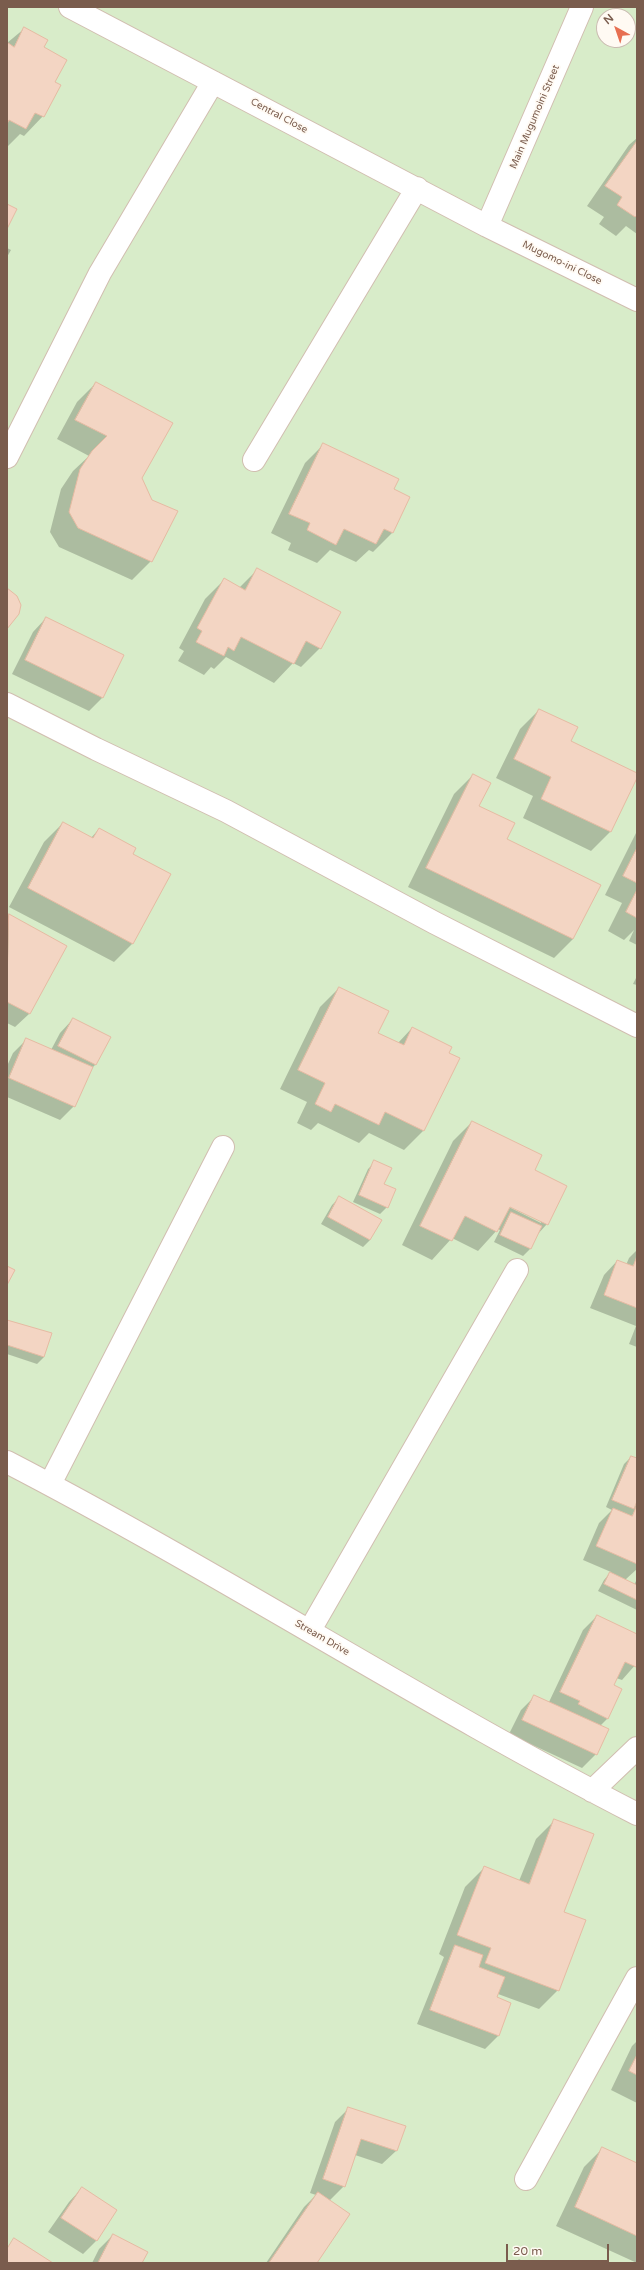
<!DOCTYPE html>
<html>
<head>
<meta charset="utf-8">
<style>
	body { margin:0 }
	#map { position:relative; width:644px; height:2270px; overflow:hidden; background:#fdf6ec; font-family:"Varela Round",sans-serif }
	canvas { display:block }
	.frame { position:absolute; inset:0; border:8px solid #7a5c4d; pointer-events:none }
	.north { position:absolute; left:596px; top:8px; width:40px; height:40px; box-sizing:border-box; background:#fffaf3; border:1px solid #cabbb1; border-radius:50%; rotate:320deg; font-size:11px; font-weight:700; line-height:16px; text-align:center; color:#7a5c4d }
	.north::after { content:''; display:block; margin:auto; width:14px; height:18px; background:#e76f51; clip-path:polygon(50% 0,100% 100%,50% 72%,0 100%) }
	.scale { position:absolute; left:506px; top:2244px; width:103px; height:18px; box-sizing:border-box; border:2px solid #7a5c4d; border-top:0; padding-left:5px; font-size:12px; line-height:14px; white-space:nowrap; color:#7a5c4d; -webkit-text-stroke:3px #fffaf3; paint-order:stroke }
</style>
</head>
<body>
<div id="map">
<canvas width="644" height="2270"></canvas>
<div class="frame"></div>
<div class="north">N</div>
<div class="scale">20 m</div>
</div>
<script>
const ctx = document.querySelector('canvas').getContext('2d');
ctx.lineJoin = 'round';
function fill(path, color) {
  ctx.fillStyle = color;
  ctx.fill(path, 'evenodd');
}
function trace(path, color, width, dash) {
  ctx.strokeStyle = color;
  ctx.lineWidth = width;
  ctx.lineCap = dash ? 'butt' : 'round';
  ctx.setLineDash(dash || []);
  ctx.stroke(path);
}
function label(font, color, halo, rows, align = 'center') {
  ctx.font = font + ' "Varela Round",sans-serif';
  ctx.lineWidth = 3.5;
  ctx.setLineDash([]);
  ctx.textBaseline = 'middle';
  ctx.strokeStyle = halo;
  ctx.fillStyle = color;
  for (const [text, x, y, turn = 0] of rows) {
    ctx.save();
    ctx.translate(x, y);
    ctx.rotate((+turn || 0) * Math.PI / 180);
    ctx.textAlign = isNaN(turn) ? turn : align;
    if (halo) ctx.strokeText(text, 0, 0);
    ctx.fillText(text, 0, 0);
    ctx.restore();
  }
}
fill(new Path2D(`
	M 7,7 L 637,7 L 637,2263 L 7,2263 ZM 604,16 L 628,16 L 628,40 L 604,40 Z`), '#d8ecc9');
fill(new Path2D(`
	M 25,28 L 43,48 L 54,82 L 43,116 L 24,136 L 20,134 L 7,147 L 7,43 Z
	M 637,138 L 637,234 L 626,226 L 616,236 L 599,224 L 604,217 L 587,206 L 629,145 Z
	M 7,248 L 11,250 L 7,257 Z
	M 96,383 L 141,478 L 151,561 L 132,580 L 59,547 L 50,532 L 61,489 L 73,471 L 89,456 L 57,439 L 77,402 Z
	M 324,444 L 393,490 L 409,497 L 392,533 L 373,552 L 369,550 L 356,562 L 330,550 L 317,563 L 288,550 L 291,543 L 271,533 L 305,463 Z
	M 258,569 L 320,648 L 301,667 L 293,663 L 274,683 L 226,657 L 214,669 L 211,667 L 204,675 L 178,661 L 184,651 L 179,648 L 205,599 L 224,580 L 239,588 Z
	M 46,618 L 123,656 L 102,698 L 89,711 L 12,674 L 33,632 Z
	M 539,710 L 570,741 L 637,774 L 610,832 L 591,851 L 523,818 L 533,796 L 496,778 L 520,729 Z
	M 473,775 L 478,806 L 505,840 L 573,939 L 554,958 L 408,887 L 454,794 Z
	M 63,823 L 91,838 L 99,829 L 132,855 L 133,943 L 114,962 L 9,907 L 44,842 Z
	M 637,831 L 637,945 L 629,941 L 634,930 L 624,940 L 608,931 L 622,903 L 605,895 Z
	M 9,915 L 65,946 L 29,1014 L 15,1027 L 7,1023 L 7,917 Z
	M 637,976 L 637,985 L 633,984 Z
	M 339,988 L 377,1033 L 398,1043 L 412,1028 L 448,1054 L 458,1059 L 423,1131 L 404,1150 L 369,1133 L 359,1143 L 318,1123 L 311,1130 L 297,1123 L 307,1102 L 280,1089 L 320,1007 Z
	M 73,1019 L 96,1064 L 91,1069 L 74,1106 L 60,1120 L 7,1097 L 7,1066 L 13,1053 L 27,1039 L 51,1050 L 60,1033 Z
	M 472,1122 L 533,1170 L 547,1224 L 537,1235 L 530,1249 L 523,1256 L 494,1242 L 500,1230 L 498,1229 L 478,1251 L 452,1238 L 432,1260 L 402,1245 L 453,1141 ZM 506,1204 L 541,1220 L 541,1223 L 505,1205 Z
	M 375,1162 L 383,1185 L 387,1207 L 380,1214 L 353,1202 L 368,1169 Z
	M 339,1198 L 370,1240 L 363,1247 L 321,1224 L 332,1205 Z
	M 637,1250 L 637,1347 L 629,1344 L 636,1326 L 590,1308 L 604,1275 L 617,1261 L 626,1265 L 629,1258 Z
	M 7,1321 L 44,1357 L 37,1364 L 7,1354 Z
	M 631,1457 L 637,1458 L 637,1499 L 633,1508 L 637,1504 L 637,1569 L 625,1580 L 634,1585 L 637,1579 L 637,1610 L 598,1591 L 604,1580 L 611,1572 L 583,1560 L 599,1523 L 612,1510 L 606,1507 L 624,1464 Z
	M 597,1616 L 637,1635 L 637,1663 L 622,1680 L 616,1678 L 613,1685 L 608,1718 L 600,1726 L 596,1754 L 582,1768 L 509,1734 L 521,1710 L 535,1696 L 549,1702 L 583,1630 Z
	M 555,1820 L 563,1912 L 558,1990 L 539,2009 L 498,1994 L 496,1998 L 499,2035 L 485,2049 L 417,2024 L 444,1957 L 439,1954 L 465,1887 L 484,1868 L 519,1881 L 536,1839 Z
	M 637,2041 L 637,2103 L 611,2090 L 632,2046 Z
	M 349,2108 L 396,2151 L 382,2164 L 355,2155 L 344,2186 L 329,2201 L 316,2263 L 266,2263 L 304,2207 L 316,2195 L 310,2193 L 335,2122 Z
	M 603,2148 L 637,2164 L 637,2263 L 556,2226 L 584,2167 Z
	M 82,2188 L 116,2210 L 96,2241 L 83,2254 L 48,2232 L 69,2202 Z
	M 113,2235 L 141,2263 L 92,2263 L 99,2249 Z
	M 519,2259 L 526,2263 L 515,2263 Z`), '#0003');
const building = new Path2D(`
	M 24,27 L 48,40 L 44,47 L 67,60 L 55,82 L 61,85 L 44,117 L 35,113 L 26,129 L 9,120 L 7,124 L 7,42 L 14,47 Z
	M 637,141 L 637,215 L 635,217 L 617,205 L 622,197 L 605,186 Z
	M 7,204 L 17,209 L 7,229 Z
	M 96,382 L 173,423 L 142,478 L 152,500 L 178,511 L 152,562 L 78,528 L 69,512 L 80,469 L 92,451 L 107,436 L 75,420 Z
	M 323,443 L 399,479 L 394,489 L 410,497 L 393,533 L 384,529 L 376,544 L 344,529 L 336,545 L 307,530 L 310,523 L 289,514 Z
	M 257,568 L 341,612 L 321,649 L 306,641 L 294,664 L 241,637 L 234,651 L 228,647 L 224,656 L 196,642 L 202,631 L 197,628 L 224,578 L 245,590 Z
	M 7,588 L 17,596 L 21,605 L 19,614 L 7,629 Z
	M 46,617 L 124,655 L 103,698 L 25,660 Z
	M 539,709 L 578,727 L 571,741 L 637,773 L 637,778 L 611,832 L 541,799 L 551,777 L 514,759 Z
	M 473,774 L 491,783 L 479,806 L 515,823 L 507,839 L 601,885 L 573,939 L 426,868 Z
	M 63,822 L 93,838 L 99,828 L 136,848 L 133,854 L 171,874 L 133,944 L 28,888 Z
	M 637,848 L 637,883 L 623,876 Z
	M 637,890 L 637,918 L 626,912 Z
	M 9,914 L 67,946 L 30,1014 L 7,1002 Z
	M 339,987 L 389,1011 L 378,1033 L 404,1045 L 412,1027 L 452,1047 L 449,1053 L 460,1058 L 424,1131 L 385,1112 L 379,1125 L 335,1104 L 331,1112 L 315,1104 L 325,1083 L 298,1070 Z
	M 73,1018 L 111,1037 L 96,1065 L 58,1046 Z
	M 26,1038 L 93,1067 L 75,1107 L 9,1078 Z
	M 472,1121 L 542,1155 L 535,1170 L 567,1186 L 548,1225 L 510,1207 L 497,1232 L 465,1216 L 452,1241 L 420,1226 Z
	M 374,1160 L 392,1168 L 384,1184 L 396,1189 L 388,1208 L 359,1195 Z
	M 339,1196 L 382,1220 L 370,1240 L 328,1217 Z
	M 511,1212 L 542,1226 L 531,1249 L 500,1235 Z
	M 637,1256 L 637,1308 L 604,1295 L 617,1260 L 633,1266 Z
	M 7,1266 L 15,1270 L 7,1285 Z
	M 7,1320 L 52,1333 L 44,1357 L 7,1345 Z
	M 631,1456 L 637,1458 L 637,1501 L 634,1509 L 612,1500 Z
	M 637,1505 L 637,1564 L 596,1546 L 613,1508 L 632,1516 Z
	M 610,1572 L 637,1585 L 637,1600 L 604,1584 Z
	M 597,1615 L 637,1634 L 637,1665 L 636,1667 L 625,1662 L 614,1685 L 622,1689 L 608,1719 L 578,1704 L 580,1701 L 560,1692 Z
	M 534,1695 L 609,1729 L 597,1755 L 522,1720 Z
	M 554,1819 L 594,1834 L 564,1912 L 586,1920 L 559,1991 L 485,1963 L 491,1948 L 457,1935 L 484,1866 L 529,1884 Z
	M 455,1945 L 483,1955 L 479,1967 L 505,1977 L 497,1997 L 511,2003 L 499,2036 L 430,2010 Z
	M 637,2055 L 637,2075 L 629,2071 Z
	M 348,2107 L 406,2126 L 397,2151 L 361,2139 L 345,2187 L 323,2179 Z
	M 602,2147 L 637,2163 L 637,2236 L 575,2207 Z
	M 82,2187 L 117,2210 L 97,2241 L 61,2218 Z
	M 318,2192 L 350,2214 L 317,2263 L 269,2263 Z
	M 113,2234 L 148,2252 L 142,2263 L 98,2263 Z
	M 14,2238 L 53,2263 L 7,2263 L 7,2249 Z`);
fill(building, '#f3d5c3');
trace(building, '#e6bba3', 1);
const minor = new Path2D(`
	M 70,7 L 487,226 L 637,300
	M 487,226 L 582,7
	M 7,457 L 100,273 L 213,82
	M 254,460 L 417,188
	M 7,704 L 96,749 L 226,811 L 435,923 L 637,1026
	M 7,1462 C 221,1573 423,1704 637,1814
	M 50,1484 L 223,1147
	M 310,1630 L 517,1270
	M 592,1791 L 637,1748
	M 526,2179 L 637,1978`);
trace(minor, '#d1beb0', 24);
trace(minor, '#fff', 22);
label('10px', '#7a5c4d', '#fffaf3', [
	["Central Close",279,116,28],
	["Main Mugumoini Street",535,117,-67],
	["Mugomo-ini Close",562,263,26],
	["Stream Drive",322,1638,30]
]);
</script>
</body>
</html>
